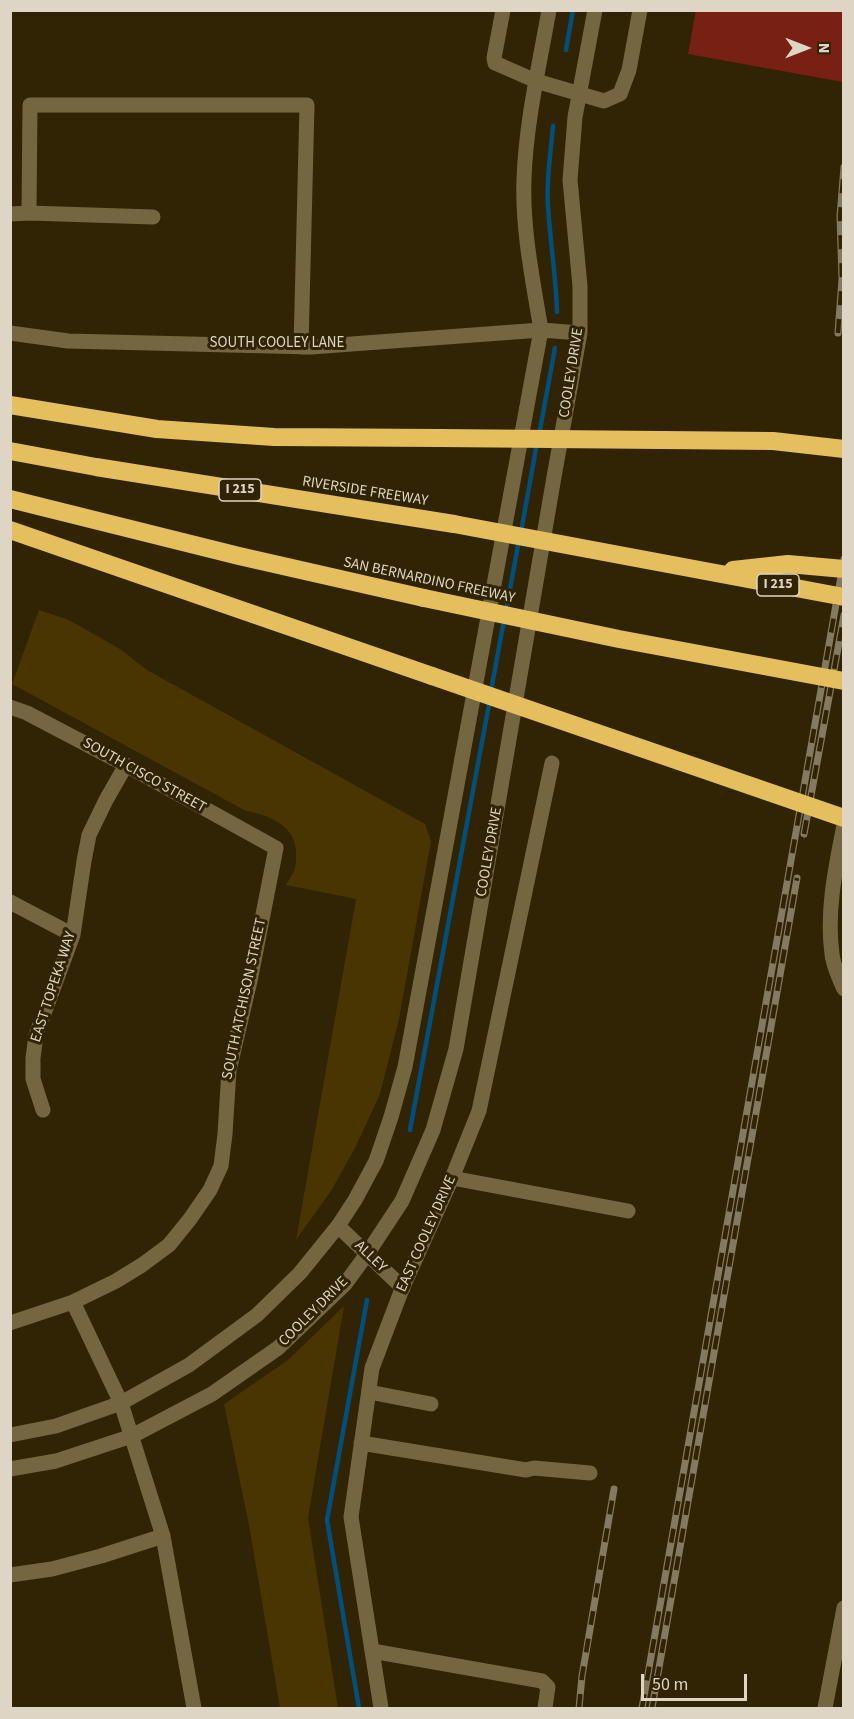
<!DOCTYPE html>
<html>
<head>
<meta charset="utf-8">
<style>
	body { margin:0 }
	#map { position:relative; width:854px; height:1719px; overflow:hidden; background:#302404; font-family:"Source Sans 3",sans-serif }
	canvas { display:block }
	.frame { position:absolute; inset:0; border:12px solid #ded5c4; pointer-events:none }
	.north { position:absolute; left:776px; top:18px; width:60px; height:60px; -webkit-text-stroke:4px #302404; paint-order:stroke; rotate:90deg; font-size:16px; font-weight:700; line-height:24px; text-align:center; color:#ded5c4 }
	.north::after { content:''; display:block; margin:auto; width:21px; height:27px; background:#ded5c4; clip-path:polygon(50% 0,100% 100%,50% 72%,0 100%) }
	.scale { position:absolute; left:641px; top:1674px; width:106px; height:27px; box-sizing:border-box; border:3px solid #ded5c4; border-top:0; padding-left:8px; font-size:18px; line-height:21px; white-space:nowrap; color:#ded5c4; -webkit-text-stroke:4px #302404; paint-order:stroke }
</style>
</head>
<body>
<div id="map">
<canvas width="854" height="1719"></canvas>
<div class="frame"></div>
<div class="north">N</div>
<div class="scale">50 m</div>
</div>
<script>
const ctx = document.querySelector('canvas').getContext('2d');
ctx.lineJoin = 'round';
function fill(path, color) {
  ctx.fillStyle = color;
  ctx.fill(path, 'evenodd');
}
function trace(path, color, width, dash) {
  ctx.strokeStyle = color;
  ctx.lineWidth = width;
  ctx.lineCap = dash ? 'butt' : 'round';
  ctx.setLineDash(dash || []);
  ctx.stroke(path);
}
function label(font, color, halo, rows, align = 'center') {
  ctx.font = font + ' "Source Sans 3",sans-serif';
  ctx.lineWidth = 6;
  ctx.setLineDash([]);
  ctx.textBaseline = 'middle';
  ctx.strokeStyle = halo;
  ctx.fillStyle = color;
  for (const [text, x, y, turn = 0] of rows) {
    ctx.save();
    ctx.translate(x, y);
    ctx.rotate((+turn || 0) * Math.PI / 180);
    ctx.textAlign = isNaN(turn) ? turn : align;
    if (halo) ctx.strokeText(text, 0, 0);
    ctx.fillText(text, 0, 0);
    ctx.restore();
  }
}
fill(new Path2D(`
	M 39,610 L 69,620 L 120,649 L 147,670 L 425,824 L 431,841 L 399,1019 L 380,1094 L 356,1146 L 331,1191 L 296,1240 L 356,899 L 286,885 C 289,880 293,874 295,868 C 296,864 296,859 296,854 C 297,826 269,815 246,811 L 12,684 Z
	M 344,1306 L 308,1518 L 338,1708 L 280,1708 L 249,1525 L 224,1404 L 288,1360 Z`), '#493502');
trace(new Path2D(`
	M 566,50 L 573,10
	M 553,126 C 551,152 546,179 548,205 C 550,241 556,276 557,312
	M 539,435 L 555,348
	M 521,532 L 537,443
	M 506,611 L 519,540
	M 491,691 L 504,620
	M 410,1130 L 490,699
	M 359,1708 L 327,1520 L 367,1300`), '#00507b', 4.5);
fill(new Path2D(`
	M 696,10 L 843,10 L 843,82 L 688,54 Z`), '#772013');
trace(new Path2D(`
	M 503,10 L 494,58 L 495,63 L 536,81 L 604,101 L 620,94 L 629,70 L 640,10
	M 29,213 L 153,217
	M 10,214 L 29,213 L 30,105 L 307,105 L 301,347
	M 10,333 L 68,341 L 311,347 L 541,330 L 580,333
	M 10,707 L 27,713 L 126,765 L 276,848 L 250,981 L 229,1070 L 225,1134 L 221,1166 L 210,1190 L 190,1219 L 169,1245 L 142,1265 L 116,1281 L 73,1302 L 10,1323
	M 844,825 C 836,866 826,911 832,954 C 833,965 839,978 844,989
	M 10,902 L 73,935
	M 43,1110 L 33,1079 L 33,1058 L 36,1035 L 73,935 L 84,861 L 89,835 L 106,800 L 126,765
	M 452,1178 L 628,1211
	M 338,1226 L 403,1288
	M 73,1302 L 121,1403 L 163,1536 L 194,1708
	M 369,1392 L 431,1404
	M 10,1435 L 56,1426 L 121,1403 L 189,1365 L 257,1315 L 300,1273 L 338,1226 L 355,1200 L 376,1161 L 391,1117 L 405,1067 L 541,330 C 533,281 522,229 524,179 C 526,122 539,67 549,10
	M 361,1443 L 526,1470 L 534,1468 L 590,1473
	M 10,1469 L 56,1461 L 132,1436 L 212,1394 L 278,1348 L 345,1284 L 367,1254 L 402,1201 L 433,1130 L 456,1049 L 554,477 L 580,333 L 580,286 L 570,180 L 575,117 L 595,10
	M 10,1575 L 52,1569 L 101,1556 L 163,1536
	M 372,1651 L 542,1681 L 548,1687 L 545,1708
	M 381,1708 L 351,1517 L 372,1368 L 402,1289 L 452,1178 L 479,1111 L 552,763
	M 825,1708 L 844,1608`), '#756642', 15);
trace(new Path2D(`
	M 10,405 L 157,429 L 274,437 L 439,438
	M 10,451 L 96,467 L 454,524
	M 10,499 L 239,556 L 424,598
	M 10,530 L 432,676`), '#e5bf5e', 18);
const rail = new Path2D(`
	M 838,333 L 842,279 L 840,216 L 844,167
	M 804,834 L 844,615
	M 579,1708 L 582,1676 L 614,1489
	M 642,1708 L 844,559
	M 652,1708 L 797,878`);
trace(rail, '#847961', 7);
trace(rail, '#302404', 4.5, [14]);
trace(new Path2D(`
	M 439,438 L 773,441 L 844,449
	M 454,524 L 844,597
	M 733,570 L 788,564 L 844,569
	M 424,598 L 619,639 L 844,681
	M 432,676 L 844,818`), '#e5bf5e', 18);
for (const [x, y, w] of [
	[240,490,42],
	[778,585,42]
]) {
  const box = new Path2D();
  box.roundRect(x - w / 2, y - 11, w, 22, 4.5);
  ctx.fillStyle = '#302404';
  ctx.fill(box);
  trace(box, '#ded5c4', 1.5);
}
label('bold 14px', '#ded5c4', null, [
	["I 215",240,490],
	["I 215",778,585]
]);
label('15px', '#ded5c4', '#302404', [
	["SOUTH COOLEY LANE",277,344],
	["COOLEY DRIVE",572,373,-81],
	["RIVERSIDE FREEWAY",365,492,9],
	["SAN BERNARDINO FREEWAY",429,581,12],
	["SOUTH CISCO STREET",144,776,29],
	["COOLEY DRIVE",490,852,-80],
	["EAST TOPEKA WAY",54,987,-72],
	["SOUTH ATCHISON STREET",245,999,-78],
	["EAST COOLEY DRIVE",427,1234,-66],
	["ALLEY",370,1257,44],
	["COOLEY DRIVE",314,1312,-45]
]);
</script>
</body>
</html>
